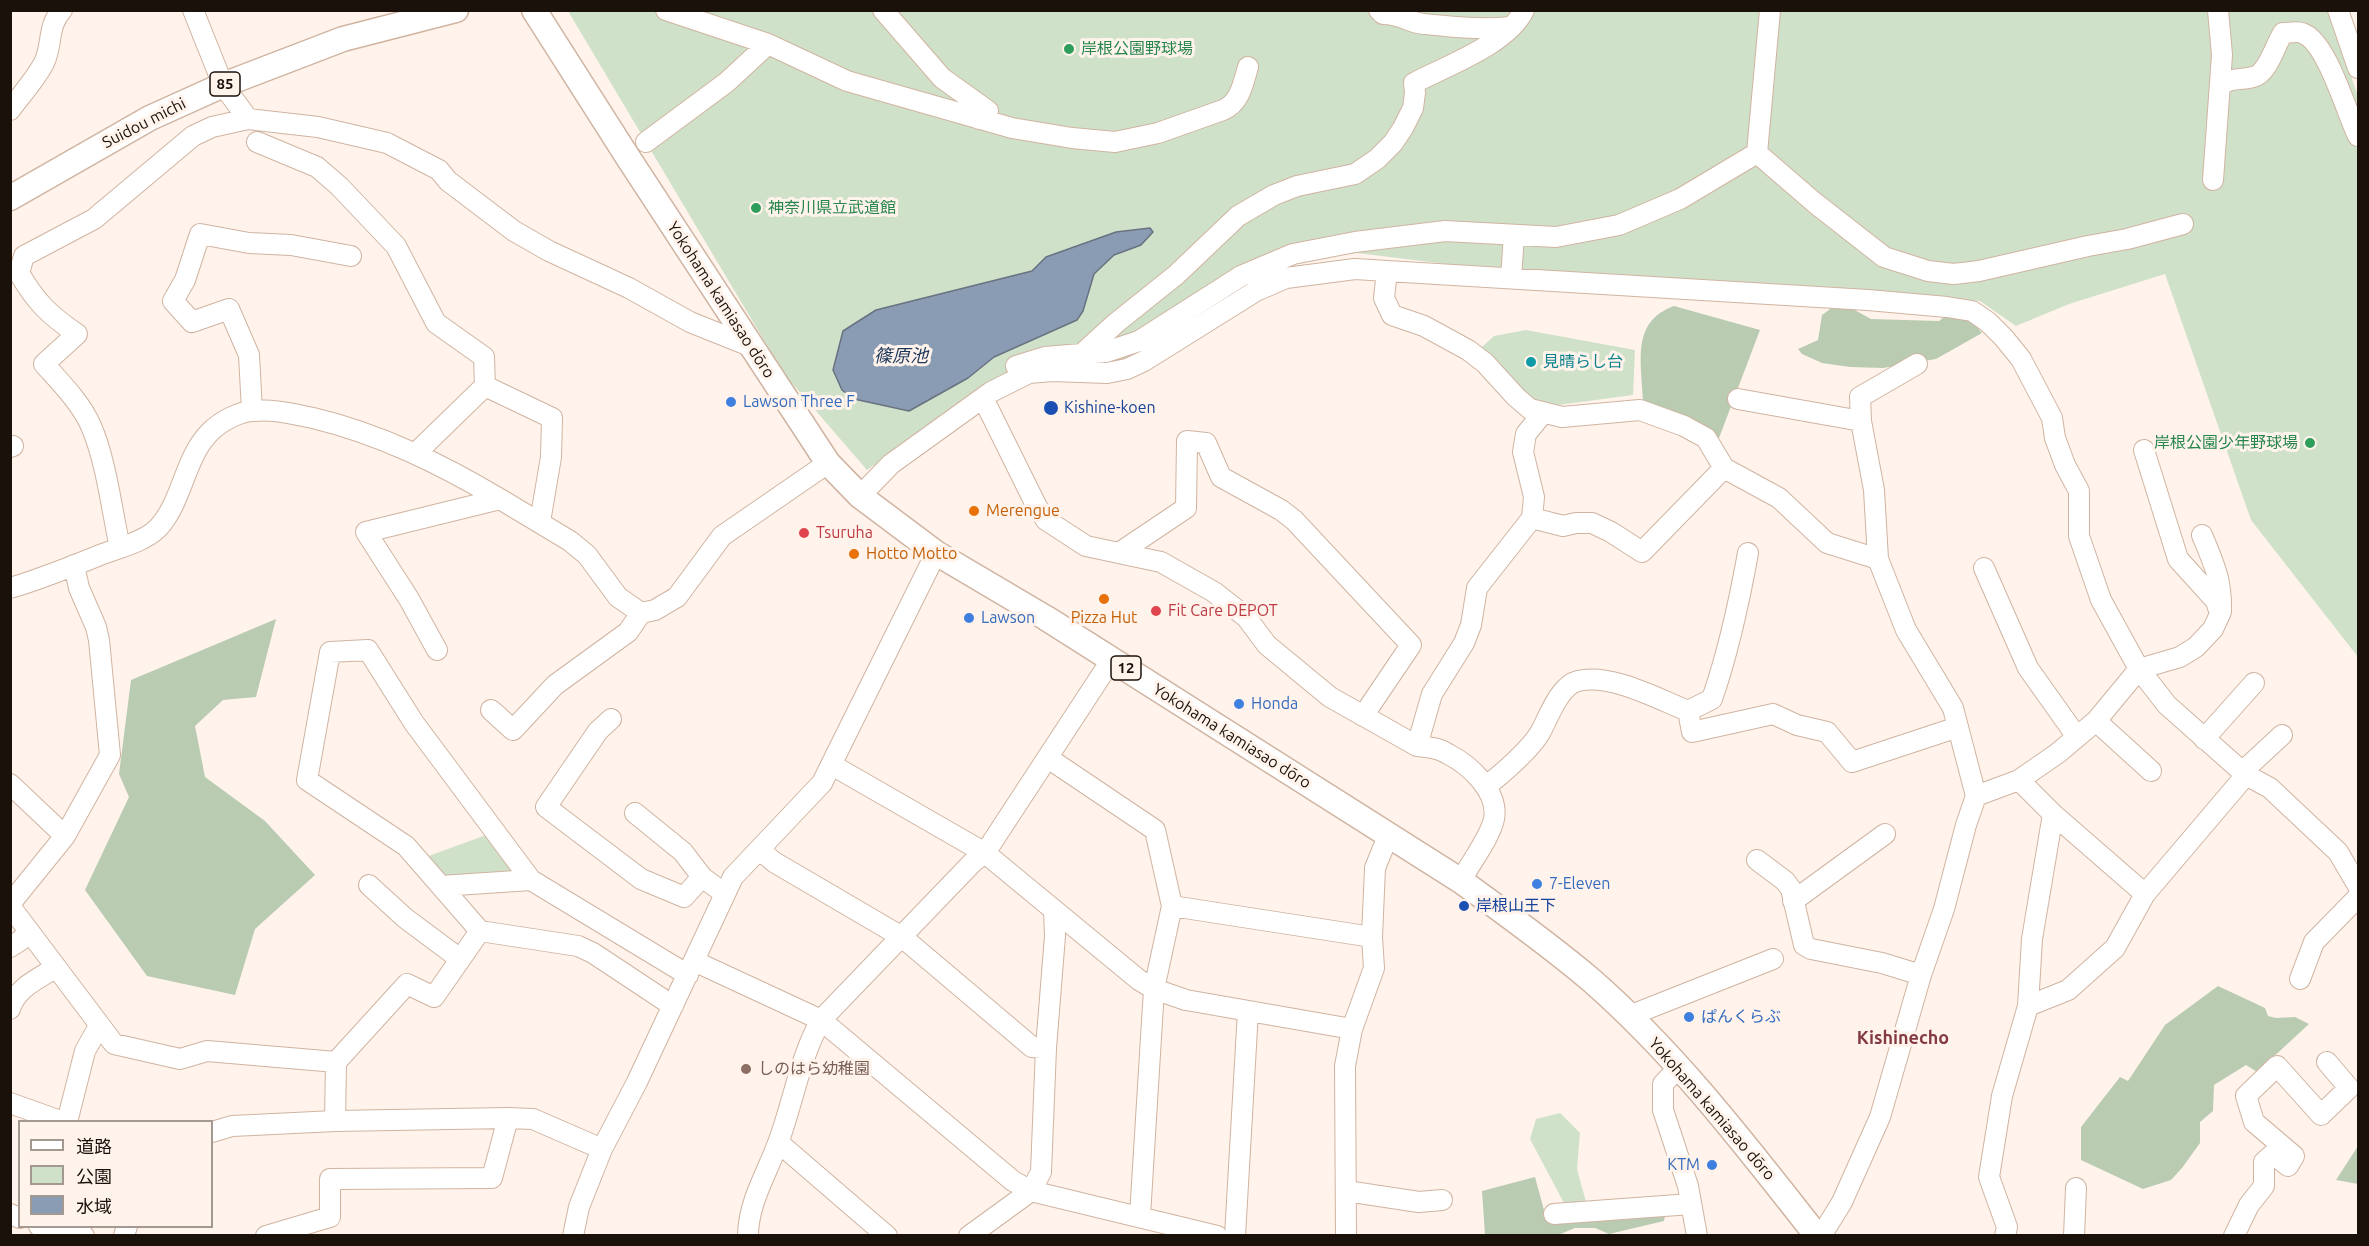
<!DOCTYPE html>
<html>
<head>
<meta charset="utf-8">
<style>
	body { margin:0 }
	#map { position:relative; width:2369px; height:1246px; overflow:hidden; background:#fff3eb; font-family:Ubuntu,"Noto Sans JP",sans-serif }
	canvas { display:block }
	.frame { position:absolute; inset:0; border:12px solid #1b110b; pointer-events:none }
	.legend { position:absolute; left:18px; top:1120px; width:195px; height:108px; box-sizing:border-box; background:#fff3eb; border:2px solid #a49991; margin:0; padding:8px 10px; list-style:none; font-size:18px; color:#1b110b }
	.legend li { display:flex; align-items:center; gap:12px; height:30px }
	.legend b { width:30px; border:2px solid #a49991 }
</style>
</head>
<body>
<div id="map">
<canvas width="2369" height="1246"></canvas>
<div class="frame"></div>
<ul class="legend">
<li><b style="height:8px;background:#fff"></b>道路</li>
<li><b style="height:16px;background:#d0e1c9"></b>公園</li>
<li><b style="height:16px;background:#8a9cb4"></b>水域</li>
</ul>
</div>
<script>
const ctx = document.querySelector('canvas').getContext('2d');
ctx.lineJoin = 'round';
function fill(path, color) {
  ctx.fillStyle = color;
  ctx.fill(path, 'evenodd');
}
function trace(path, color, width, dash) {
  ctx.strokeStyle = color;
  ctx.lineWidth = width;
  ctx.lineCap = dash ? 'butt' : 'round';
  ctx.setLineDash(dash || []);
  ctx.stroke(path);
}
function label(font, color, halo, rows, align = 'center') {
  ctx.font = font + ' Ubuntu,"Noto Sans JP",sans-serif';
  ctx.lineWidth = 6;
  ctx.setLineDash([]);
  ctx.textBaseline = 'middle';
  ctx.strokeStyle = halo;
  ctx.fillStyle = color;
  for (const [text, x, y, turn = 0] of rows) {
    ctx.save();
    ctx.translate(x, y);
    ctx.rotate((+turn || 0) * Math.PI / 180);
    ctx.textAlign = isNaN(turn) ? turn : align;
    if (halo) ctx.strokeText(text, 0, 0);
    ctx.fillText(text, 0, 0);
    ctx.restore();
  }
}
fill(new Path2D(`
	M 568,11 L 2328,11 L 2358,96 L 2358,657 L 2251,520 L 2165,274 L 2069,304 L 2016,326 L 1980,301 L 1512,272 L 1357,253 L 1291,260 L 1134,357 L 1105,363 L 1049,362 L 993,383 L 867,470 L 784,374 Z
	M 1526,330 L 1635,350 L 1633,395 L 1543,407 L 1527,396 L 1481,348 L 1494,336 Z
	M 486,835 L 515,873 L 448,879 L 426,857 Z
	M 1560,1113 L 1580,1133 L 1577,1169 L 1586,1202 L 1565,1205 L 1530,1139 L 1536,1119 Z`), '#d0e1c9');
fill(new Path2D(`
	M 1674,306 L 1760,330 L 1719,438 L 1643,401 C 1642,363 1630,322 1674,306 Z
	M 1833,307 L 1853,309 L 1871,319 L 1939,321 L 1950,312 L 1970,318 L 1982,333 L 1936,359 L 1883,368 L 1850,367 L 1822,363 L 1802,354 L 1798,349 L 1818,340 L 1822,315 Z
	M 276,619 L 256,697 L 223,700 L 195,726 L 205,777 L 265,821 L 315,875 L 255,929 L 235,995 L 147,976 L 85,890 L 129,797 L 119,774 L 131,680 Z
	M 2218,986 L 2265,1008 L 2268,1016 L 2276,1018 L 2295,1017 L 2309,1024 L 2257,1072 L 2246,1065 L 2214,1085 L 2213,1111 L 2200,1122 L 2200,1143 L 2182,1168 L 2171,1180 L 2143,1189 L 2081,1160 L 2081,1127 L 2120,1077 L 2128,1081 L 2165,1025 Z
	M 2358,1146 L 2358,1184 L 2336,1180 Z
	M 1535,1177 L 1547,1221 L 1665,1216 L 1664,1221 L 1609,1234 L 1595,1228 L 1575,1228 L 1558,1235 L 1485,1235 L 1482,1191 Z`), '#b9cbb1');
const water = new Path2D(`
	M 1150,228 L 1153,232 L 1141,245 L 1114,255 L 1094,274 L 1083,311 L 1077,320 L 994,357 L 968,378 L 909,411 L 854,399 L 842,390 L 833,370 L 843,331 L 876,310 L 1032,271 L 1046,257 L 1116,232 Z`);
fill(water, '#8a9cb4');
trace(water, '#697281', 1.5);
const minor = new Path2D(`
	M 193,10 L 223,85 L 248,119
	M 666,10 L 768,44 L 847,81 L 1012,128 L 1072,138 L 1115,142 L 1158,133 L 1223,110 C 1240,103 1243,84 1248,67
	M 883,10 L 942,78 L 988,111 L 979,119
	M 1379,10 L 1383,14 C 1402,14 1409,23 1424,24 C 1453,27 1481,30 1511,27
	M 2338,10 L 2358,68
	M 2220,86 C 2234,76 2238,81 2253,77 C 2268,74 2275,45 2283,33 C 2288,33 2297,31 2302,33 C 2327,41 2346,112 2358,136
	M 10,110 C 21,95 35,80 44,63 C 53,44 47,26 62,10
	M 257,142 L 317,167 L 339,186 L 396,246 L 436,323 L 484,357 L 485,386 L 416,453
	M 646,142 L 727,82 L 768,44
	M 1757,153 L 1815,203 L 1884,257 L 1928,271 L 1954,274 L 1979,271 L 2088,246 L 2127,239 L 2183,224
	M 1757,153 L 1770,10
	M 2213,180 L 2222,55 L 2218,10
	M 1387,271 L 1384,298 L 1392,315 L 1424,326 L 1468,350 L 1485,363 L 1516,397 L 1530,409 L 1562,417 L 1640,410 L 1684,426 L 1706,438 L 1724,468 L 1779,498 L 1827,543 L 1878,559
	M 1511,278 L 1514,235
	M 1082,354 L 1116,323 L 1176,275 L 1238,216 L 1274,195 L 1297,186 L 1355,174 L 1377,159 L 1393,143 L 1403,128 L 1413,108 L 1415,93 L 1414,83 C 1446,66 1508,44 1524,10
	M 1016,366 L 1045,357 L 1106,352 L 1139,341 L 1241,276 L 1293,254 L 1355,242 L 1445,231 L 1556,237 L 1619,225 L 1680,199 L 1757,153
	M 485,386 L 552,418 L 551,457 L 540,522
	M 983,398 L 1037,507 L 1046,520 L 1086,546 L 1161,562 L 1214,592 L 1246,617 L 1267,645 L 1330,697 L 1417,746 C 1428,747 1439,748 1448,754 C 1470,765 1499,792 1494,819 C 1490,838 1470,863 1461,881
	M 1738,399 L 1861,421
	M 252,411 L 249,355 L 229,309 L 192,322 L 173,301 L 185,280 L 200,234 L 249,243 L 291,245 L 351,256
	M 10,447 L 13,446
	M 860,496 L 891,464 L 991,392 L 1029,373 L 1052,371 L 1107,373 L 1127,369 L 1144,361 L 1256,291 L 1286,278 L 1355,269 L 1387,271 L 1868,300 L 1947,307 L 1972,311 L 1988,322 L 2004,338 L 2021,359 L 2052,418 L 2055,438 L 2065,465 L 2079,491 L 2079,536 L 2101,600 L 2139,669 L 2167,705 L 2246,775 L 2270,788 L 2338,852 L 2358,886
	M 1532,518 L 1563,526 L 1576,523 L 1592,523 L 1611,532 L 1642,552 L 1724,468
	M 2202,535 C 2214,564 2222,580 2221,612
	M 120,548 C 112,511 106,460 91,426 C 81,403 61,383 44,364 L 77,334 C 49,315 36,302 19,273 L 24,256 L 94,219 L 193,136 L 212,127 L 248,119 L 318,127 L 387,143 L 439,170 L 448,181 L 514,231 L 549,251 L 629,288 L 690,322 L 750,346
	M 1119,553 L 1186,508 L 1187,441 L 1206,443 L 1221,477 L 1281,510 L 1294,520 L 1411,645 L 1363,716
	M 1984,568 L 2028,668 L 2077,737
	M 10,588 C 41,579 70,567 100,555 C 118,548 144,542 158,528 C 183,501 184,458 210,432 C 220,422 239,411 254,411 C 274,409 293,414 313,418 C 380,434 441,464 500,499
	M 437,650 L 409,599 L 366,532 L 500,499 L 570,541 L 587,555 L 618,597 L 641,613 L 655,610 L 677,597 L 722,536 L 828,463
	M 491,710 L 513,730 L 555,685 L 628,632 L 641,613
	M 1688,711 L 1712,699 C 1729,650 1739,603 1748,553
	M 611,719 L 598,731 L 546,807 L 641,879 L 684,897 L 702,877 L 725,894
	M 2096,721 L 2151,771
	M 2204,739 L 2254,683
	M 1417,746 L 1432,694 L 1464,643 L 1471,625 L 1477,588 L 1532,518 L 1534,497 L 1523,452 L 1526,434 L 1543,413
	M 1048,758 L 1155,830 L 1172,906 L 1154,989 L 1140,1216
	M 832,765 L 985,853 L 1139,980 L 1154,989 L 1186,1000 L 1352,1029
	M 2242,772 L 2282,735
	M 10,784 L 65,836
	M 1486,786 C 1501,775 1532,748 1541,731 C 1549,716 1560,685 1578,681 C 1611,673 1658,699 1688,711 L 1692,732 L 1773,714 L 1797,725 L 1827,732 L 1852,762 L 1958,727
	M 1976,796 L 2019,780 L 2058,753 L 2096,721 L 2139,669 L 2180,657 L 2196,647 L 2213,629 L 2220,614 L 2216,601 L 2178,559 L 2144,450
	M 635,813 L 683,852 L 702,877
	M 2053,814 L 2145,894
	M 760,850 L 774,862 L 902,937 L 1032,1047 L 1046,1048
	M 1757,860 L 1785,881 L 1791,889 L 1804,945 L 1811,949 L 1882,963 L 1921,975
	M 369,885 L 405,918 L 460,959
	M 441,886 L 531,880
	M 1793,901 L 1885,834
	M 10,904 L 65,836 L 110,755 L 99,640 L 96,627 L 79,588 L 74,565
	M 10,906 L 114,1044 L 180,1059 L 207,1051 L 336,1062 L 335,1121
	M 1172,906 L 1372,937
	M 480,931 L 406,846 L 307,780 L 330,652 L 368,650 L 414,723 L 531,880 L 688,975
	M 10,947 L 21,940 L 28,932
	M 694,961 L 821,1020 L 1013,1181 L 1031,1191 L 1217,1236
	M 2300,979 L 2314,942 L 2358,897
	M 2028,1006 L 2068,990 L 2115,948 L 2145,894 L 2246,775
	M 10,1009 C 16,988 38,979 55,968
	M 1629,1016 L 1773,959
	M 336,1062 L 407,984 L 434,997 L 480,931 L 578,946 L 593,953 L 673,1006
	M 1679,1067 L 1663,1084 L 1663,1110 L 1688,1186 L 1697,1236
	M 10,1103 L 63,1122
	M 67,1122 L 85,1051 L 99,1026
	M 212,1132 L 232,1126 L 335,1121 L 508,1118 L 533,1119 L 602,1149
	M 779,1143 L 887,1236
	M 1346,1191 L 1419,1202 L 1442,1200
	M 10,1214 L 20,1218
	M 1554,1214 L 1691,1204
	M 39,1226 L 84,1236
	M 124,1236 L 127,1226
	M 266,1236 L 330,1217 L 330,1179 L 492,1178 L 508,1118
	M 573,1236 L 579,1207 L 602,1149 L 637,1082 L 733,877 L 822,783 L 936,553
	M 748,1236 C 748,1203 767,1173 778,1143 C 793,1103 800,1057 821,1020 L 973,862 L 985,853 L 1112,659
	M 969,1236 L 1031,1191 L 1041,1172 L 1046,1048 L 1055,936 L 1054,910
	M 1235,1236 L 1248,1011
	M 1346,1236 L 1345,1066 L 1352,1029 L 1374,968 L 1372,937 L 1375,868 L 1388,836
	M 1821,1236 L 1842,1202 L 1880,1117 L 1921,975 L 1944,909 L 1966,825 L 1976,796 L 1953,708 L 1906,630 L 1878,559 L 1874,490 L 1861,421 L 1860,397 L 1917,364
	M 2005,1236 L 2007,1227 L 1989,1177 L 2002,1096 L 2028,1006 L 2032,939 L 2053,814 L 2019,780
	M 2074,1236 L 2076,1188
	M 2234,1236 L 2249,1205 L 2264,1186 L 2264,1162 L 2273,1154 L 2288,1166 L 2294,1156 L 2254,1122 L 2246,1096 L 2277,1066 L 2321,1115 L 2349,1088 L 2327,1062`);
const major = new Path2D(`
	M 534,10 L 627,156 L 828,463 L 860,496 L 936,553 L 1046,618 L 1461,881 C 1505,913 1550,945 1591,980 C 1677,1055 1747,1147 1817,1236
	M 10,198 L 150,118 L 223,85 L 343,39 L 456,10`);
trace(minor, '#d0b4a1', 22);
trace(major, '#d0b4a1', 27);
trace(minor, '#fff', 20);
trace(major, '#fff', 24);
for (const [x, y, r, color] of [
	[1069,49,6,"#2e9e5b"],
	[756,208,6,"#2e9e5b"],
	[1531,362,6,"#0f9aa8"],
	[731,402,6,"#3f7fe0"],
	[1051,408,8,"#1a4fb4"],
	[2310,443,6,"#2e9e5b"],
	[974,511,6,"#e8710a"],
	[804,533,6,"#e0444e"],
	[854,554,6,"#e8710a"],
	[1104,599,6,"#e8710a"],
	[1156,611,6,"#e0444e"],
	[969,618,6,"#3f7fe0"],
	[1239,704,6,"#3f7fe0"],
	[1537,884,6,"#3f7fe0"],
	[1464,906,6,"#1a4fb4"],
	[1689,1017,6,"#3f7fe0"],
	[746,1069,6,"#8d6e63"],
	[1712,1165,6,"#3f7fe0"]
]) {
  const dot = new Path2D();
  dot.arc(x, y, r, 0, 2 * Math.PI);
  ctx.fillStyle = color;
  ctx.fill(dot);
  trace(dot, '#fff3eb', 2);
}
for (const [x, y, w] of [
	[225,84,30],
	[1126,668,30]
]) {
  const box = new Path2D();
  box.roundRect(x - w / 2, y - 12, w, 24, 4.5);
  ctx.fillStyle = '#fff3eb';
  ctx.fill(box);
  trace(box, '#1b110b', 1.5);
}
label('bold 15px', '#1b110b', null, [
	["85",225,84],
	["12",1126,668]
]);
label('16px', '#27864d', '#fff3eb', [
	["岸根公園野球場",1081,49],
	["神奈川県立武道館",768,208],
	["岸根公園少年野球場",2298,443,"right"]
], 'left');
label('16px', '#1b110b', '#fff3eb', [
	["Suidou michi",144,123,-27],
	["Yokohama kamiasao dōro",721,300,57],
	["Yokohama kamiasao dōro",1232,736,32],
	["Yokohama kamiasao dōro",1712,1109,49]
]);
label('16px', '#0d838f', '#fff3eb', [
	["見晴らし台",1543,362]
], 'left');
label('16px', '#366cbe', '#fff3eb', [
	["Lawson Three F",743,402],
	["Lawson",981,618],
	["Honda",1251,704],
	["7-Eleven",1549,884],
	["ぱんくらぶ",1701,1017],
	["KTM",1700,1165,"right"]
], 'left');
label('16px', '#164399', '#fff3eb', [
	["Kishine-koen",1064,408],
	["岸根山王下",1476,906]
], 'left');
label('16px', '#c56008', '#fff3eb', [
	["Merengue",986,511],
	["Hotto Motto",866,554],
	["Pizza Hut",1104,618,"center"]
], 'left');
label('16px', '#be3a42', '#fff3eb', [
	["Tsuruha",816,533],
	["Fit Care DEPOT",1168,611]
], 'left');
label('16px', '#785e54', '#fff3eb', [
	["しのはら幼稚園",758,1069]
], 'left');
label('italic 18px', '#1d375b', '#fff3eb', [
	["篠原池",901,356]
]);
label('bold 18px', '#833a41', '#fff3eb', [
	["Kishinecho",1903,1038]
]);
</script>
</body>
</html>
